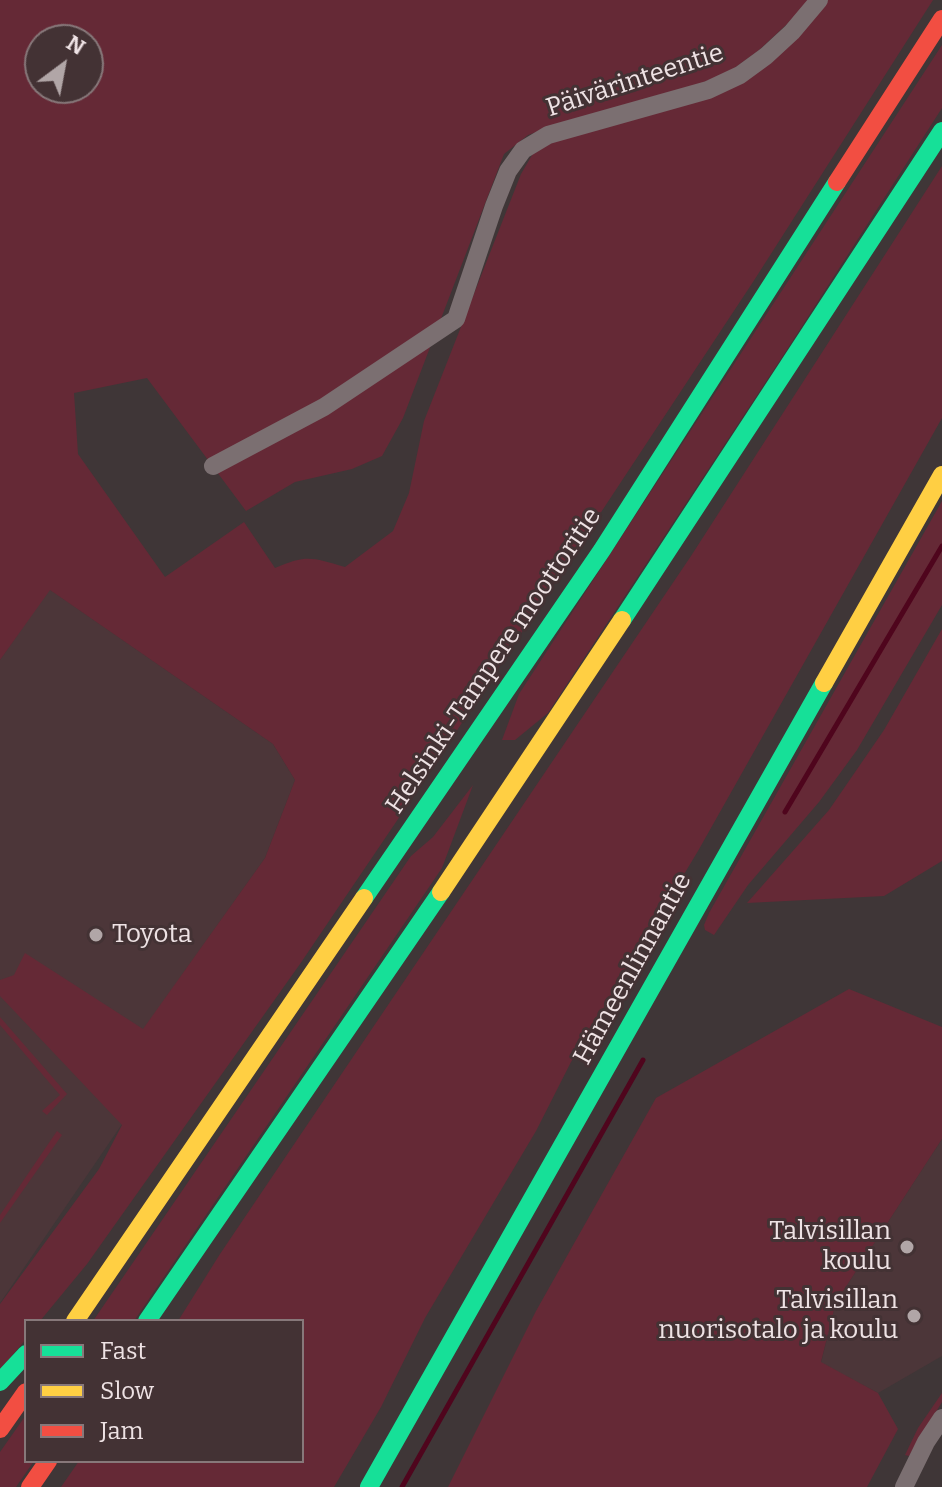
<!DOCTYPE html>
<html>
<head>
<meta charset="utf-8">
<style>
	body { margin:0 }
	#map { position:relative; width:942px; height:1487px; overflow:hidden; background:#3f3637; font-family:Bitter,serif }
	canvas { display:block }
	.legend { position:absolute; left:24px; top:1319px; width:280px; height:144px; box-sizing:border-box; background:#433234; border:2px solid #87787a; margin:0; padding:10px 14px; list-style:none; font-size:24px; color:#eee2e4 }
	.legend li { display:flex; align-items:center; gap:16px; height:40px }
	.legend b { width:40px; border:2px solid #87787a }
	.north { position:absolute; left:24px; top:24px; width:80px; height:80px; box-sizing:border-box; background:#433234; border:2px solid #87787a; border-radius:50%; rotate:32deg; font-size:22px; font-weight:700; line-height:32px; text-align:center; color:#eee2e4 }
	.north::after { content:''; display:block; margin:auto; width:28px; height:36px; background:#b1a6a7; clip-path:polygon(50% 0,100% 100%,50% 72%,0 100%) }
</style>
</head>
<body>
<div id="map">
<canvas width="942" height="1487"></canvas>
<ul class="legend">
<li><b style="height:10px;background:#16e098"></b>Fast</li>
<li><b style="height:10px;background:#ffcf43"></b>Slow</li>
<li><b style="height:10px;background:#f24e42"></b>Jam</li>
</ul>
<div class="north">N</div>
</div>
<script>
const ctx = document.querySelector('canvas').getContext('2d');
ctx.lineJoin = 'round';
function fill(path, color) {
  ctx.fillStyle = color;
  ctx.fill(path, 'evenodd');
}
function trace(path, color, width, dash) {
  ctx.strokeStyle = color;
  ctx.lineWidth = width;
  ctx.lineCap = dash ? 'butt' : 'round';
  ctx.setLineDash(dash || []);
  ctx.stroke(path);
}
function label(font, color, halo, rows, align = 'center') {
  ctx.font = font + ' Bitter,serif';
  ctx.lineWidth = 6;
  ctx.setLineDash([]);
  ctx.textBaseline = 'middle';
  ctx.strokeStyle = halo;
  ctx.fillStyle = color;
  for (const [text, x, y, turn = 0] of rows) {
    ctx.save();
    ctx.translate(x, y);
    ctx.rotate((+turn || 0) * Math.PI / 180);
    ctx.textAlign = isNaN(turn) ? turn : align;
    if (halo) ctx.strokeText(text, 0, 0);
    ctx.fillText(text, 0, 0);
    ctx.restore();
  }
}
fill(new Path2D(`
	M 49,589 L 273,744 L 295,780 L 265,858 L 143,1030 L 122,1124 L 0,1303 L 0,660 Z
	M 942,1139 L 942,1356 L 878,1393 L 821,1363 L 836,1302 Z`), '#4c3639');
fill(new Path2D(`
	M 0,0 L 813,0 L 758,51 L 729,72 L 697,85 L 542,130 L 528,135 L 504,154 L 403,418 L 382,456 L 352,469 L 295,482 L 246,511 L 147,378 L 74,393 L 78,454 L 165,577 L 244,522 L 275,568 C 308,554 312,558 345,567 L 393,531 L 409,493 L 424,421 L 521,174 L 535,150 L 550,142 L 719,93 L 824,0 L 933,0 L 753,282 L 417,791 L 300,964 L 87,1264 L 40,1321 L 26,1321 L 26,1339 L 0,1370 L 0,1304 L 99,1169 L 122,1125 L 0,996 L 0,980 L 14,975 L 25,953 L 143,1029 L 265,858 L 295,780 L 273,744 L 50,590 L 0,660 ZM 40,40 L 88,40 L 88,88 L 40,88 Z
	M 942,45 L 942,108 L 786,351 L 548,713 L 515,740 L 502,740 L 519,694 Z
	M 942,166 L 942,418 L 698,851 L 571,1062 L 536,1131 L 425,1318 L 381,1407 L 334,1487 L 61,1487 L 79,1461 L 302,1461 L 302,1321 L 178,1321 L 220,1254 L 691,556 Z
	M 942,501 L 942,605 L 857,750 L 819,802 L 748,885 L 714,935 L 705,930 L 704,925 L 709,913 Z
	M 942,629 L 942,861 L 884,896 L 747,903 L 829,810 L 884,730 Z
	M 473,785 L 442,868 L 134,1321 L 93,1321 L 411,856 L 433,837 Z
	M 849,989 L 942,1027 L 942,1139 L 836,1302 L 821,1362 L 878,1393 L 898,1429 L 867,1487 L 448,1487 L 536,1311 L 656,1098 Z
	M 0,1017 L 67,1094 L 47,1115 L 42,1111 L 60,1095 L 0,1025 Z
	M 57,1131 L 62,1135 L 0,1223 L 0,1215 Z
	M 942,1393 L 942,1402 L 909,1456 L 905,1455 L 918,1428 Z
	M 26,1415 L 26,1461 L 34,1461 L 16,1487 L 0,1487 L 0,1452 Z`), '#652936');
trace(new Path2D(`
	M 785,812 L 942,546
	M 402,1487 L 643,1060`), '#4f051d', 5);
trace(new Path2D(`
	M 213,466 L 324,407 L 456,319 L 494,206 L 508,171 L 523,150 L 548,135 L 708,90 L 740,75 L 766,56 L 792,32 L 819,0
	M 904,1487 L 926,1442 L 942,1418`), '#7b6f71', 18);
trace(new Path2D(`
	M 622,620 L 942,131
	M 364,898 L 602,550 L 837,182
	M 147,1321 L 441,892
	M 0,1382 L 26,1354
	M 369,1487 L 824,683`), '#16e098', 18);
trace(new Path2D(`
	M 824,683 L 942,475
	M 441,892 L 622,620
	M 75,1321 L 364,898`), '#ffcf43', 18);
trace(new Path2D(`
	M 837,182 L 942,19
	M 0,1429 L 26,1392
	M 30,1487 L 48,1461`), '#f24e42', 18);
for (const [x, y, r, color] of [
	[96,935,8,"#b1a6a7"],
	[907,1247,8,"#b1a6a7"],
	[914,1316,8,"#b1a6a7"]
]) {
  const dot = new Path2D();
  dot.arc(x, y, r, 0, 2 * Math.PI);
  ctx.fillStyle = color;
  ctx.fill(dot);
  trace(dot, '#433234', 3);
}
label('26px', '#eee2e4', '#433234', [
	["Päivärinteentie",635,81,-18],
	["Helsinki-Tampere moottoritie",494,661,-56],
	["Hämeenlinnantie",633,969,-61]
]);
label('26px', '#eee2e4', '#433234', [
	["Toyota",112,935,"left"],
	["Talvisillan",891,1232],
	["koulu",891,1262],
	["Talvisillan",898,1301],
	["nuorisotalo ja koulu",898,1331]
], 'right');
</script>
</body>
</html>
